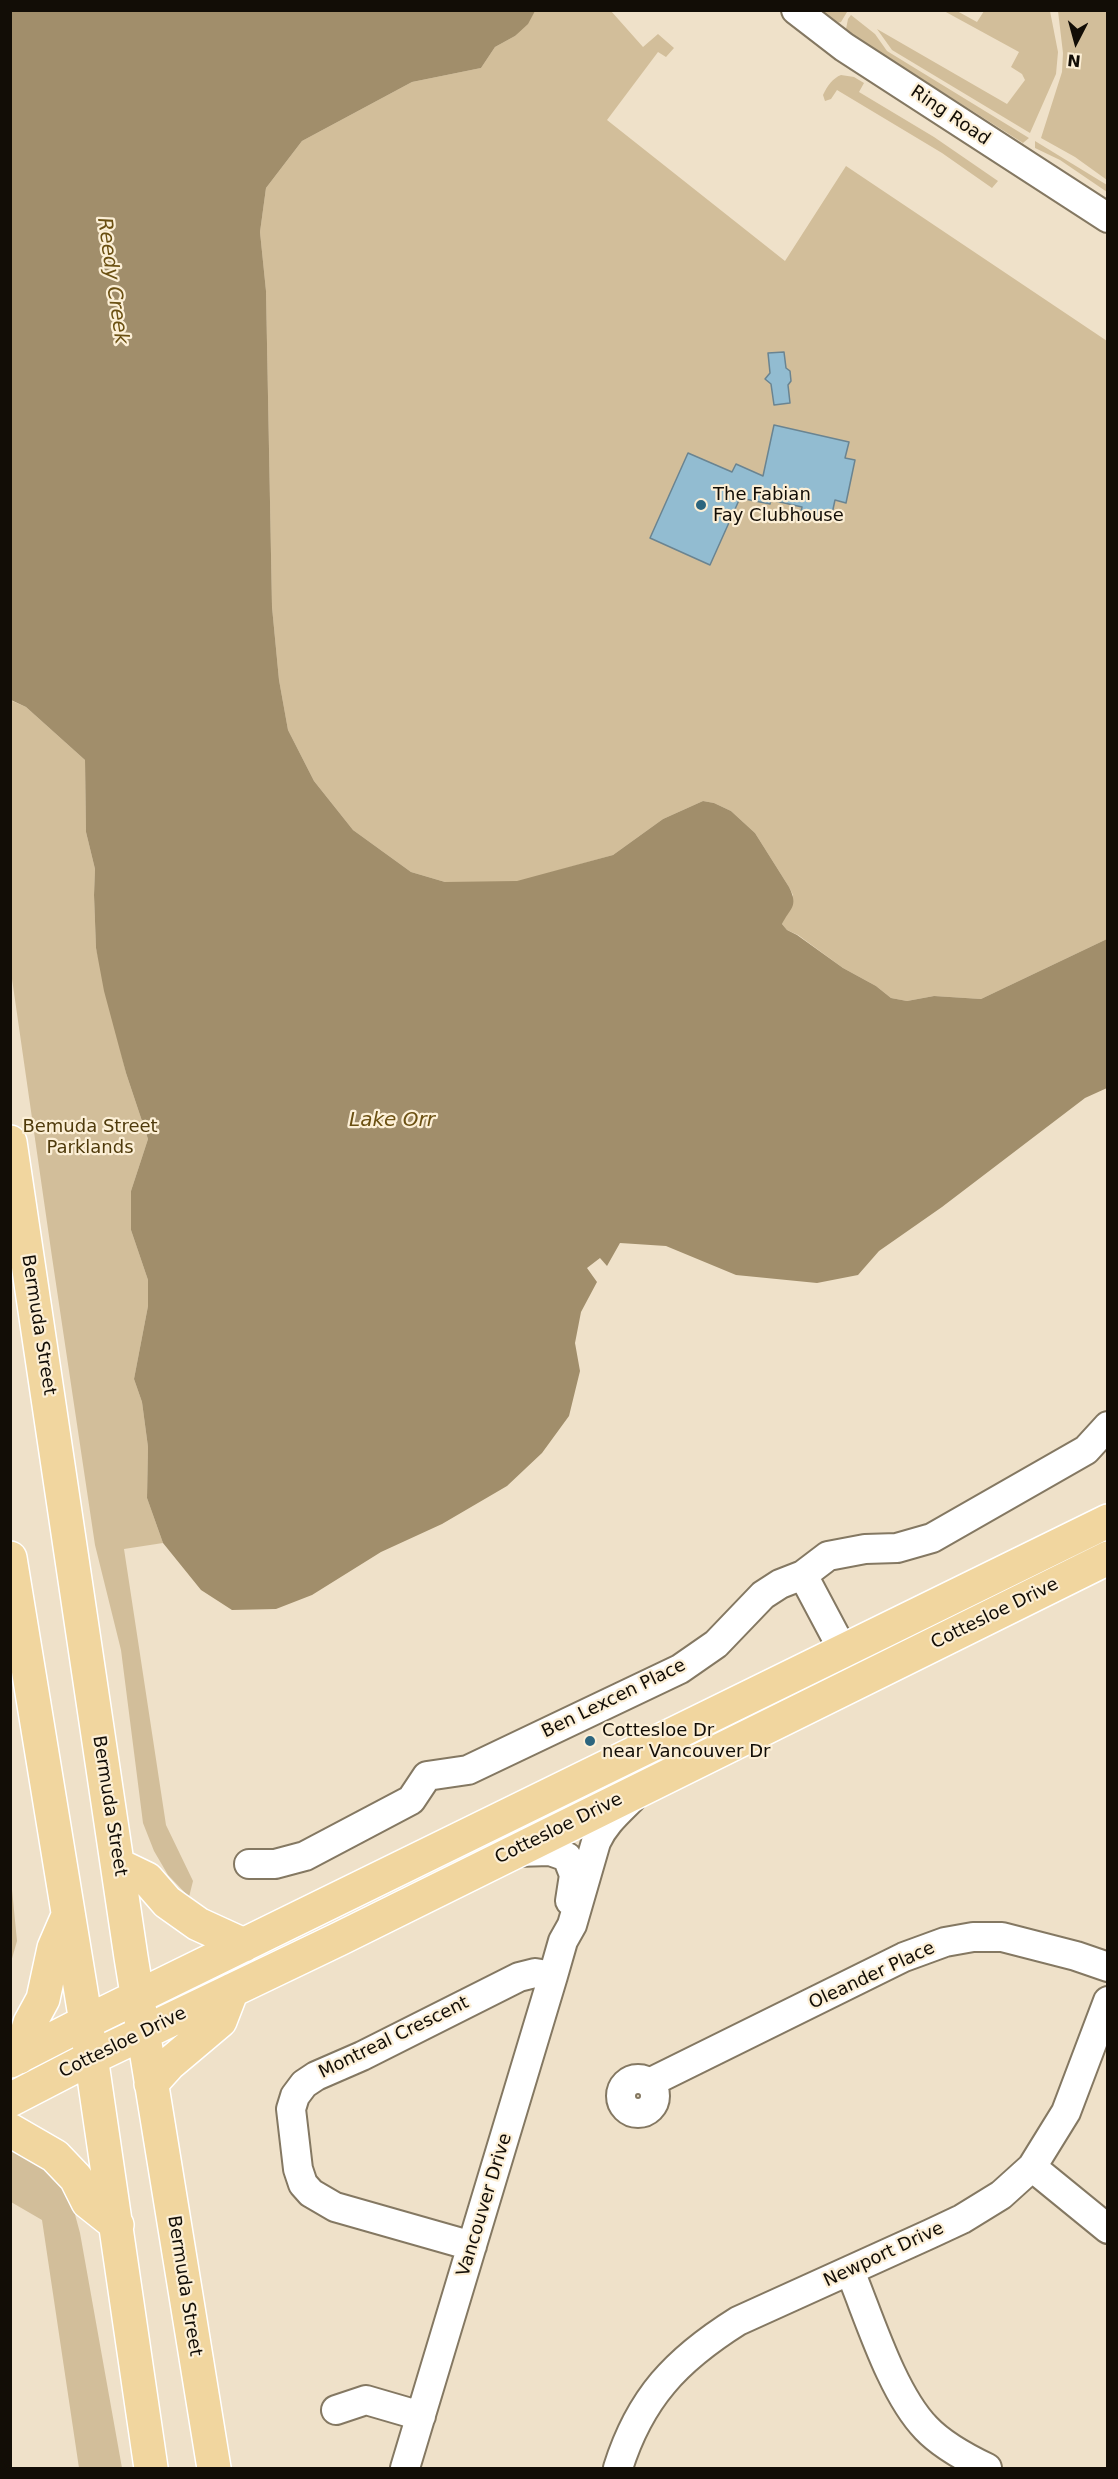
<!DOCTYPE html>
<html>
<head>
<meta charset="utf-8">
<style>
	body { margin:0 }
	#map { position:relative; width:1118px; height:2479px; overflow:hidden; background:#efe1c9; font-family:"DejaVu Sans",sans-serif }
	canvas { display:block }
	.frame { position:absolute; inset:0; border:12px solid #120d06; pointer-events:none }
	.north { position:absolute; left:1046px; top:12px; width:60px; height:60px; -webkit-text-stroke:4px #fcefd6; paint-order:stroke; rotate:186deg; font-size:16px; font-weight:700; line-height:24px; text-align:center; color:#120d06 }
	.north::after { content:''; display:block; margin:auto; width:21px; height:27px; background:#120d06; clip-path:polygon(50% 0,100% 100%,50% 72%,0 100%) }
</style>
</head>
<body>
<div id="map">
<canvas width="1118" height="2479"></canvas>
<div class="frame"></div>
<div class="north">N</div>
</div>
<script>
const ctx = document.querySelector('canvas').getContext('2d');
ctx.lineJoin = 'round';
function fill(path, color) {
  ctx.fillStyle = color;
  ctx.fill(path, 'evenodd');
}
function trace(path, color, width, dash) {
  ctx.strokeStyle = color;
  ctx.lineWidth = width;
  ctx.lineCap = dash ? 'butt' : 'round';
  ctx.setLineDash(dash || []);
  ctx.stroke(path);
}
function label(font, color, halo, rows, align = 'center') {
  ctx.font = font + ' "DejaVu Sans",sans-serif';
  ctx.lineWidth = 4.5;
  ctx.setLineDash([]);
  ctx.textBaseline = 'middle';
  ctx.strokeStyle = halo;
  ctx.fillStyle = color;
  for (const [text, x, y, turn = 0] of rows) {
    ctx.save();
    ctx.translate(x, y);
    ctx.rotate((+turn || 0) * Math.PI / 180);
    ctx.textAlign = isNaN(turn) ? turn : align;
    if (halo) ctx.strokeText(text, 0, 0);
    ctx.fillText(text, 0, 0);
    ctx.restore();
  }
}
fill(new Path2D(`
	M 535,11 L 611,11 L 643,47 L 658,34 L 674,48 L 666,57 L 658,52 L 607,120 L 785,261 L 846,166 L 1107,341 L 1107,939 L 981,999 L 934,996 L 907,1001 L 891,998 L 876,986 L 843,968 L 798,935 L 787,930 L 782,924 L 793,895 L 789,887 L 755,833 L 731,811 L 714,803 L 703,801 L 663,819 L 613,855 L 517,882 L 445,882 L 411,872 L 353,830 L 314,781 L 288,730 L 279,680 L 272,607 L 266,291 L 260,232 L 266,188 L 302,141 L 412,82 L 481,68 L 495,47 L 515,36 Z
	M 820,11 L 845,11 L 847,12 L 841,22 L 837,23 Z
	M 944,11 L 957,11 L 977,22 L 984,11 L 1050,11 L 1058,52 L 1056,74 L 1030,133 L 892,50 L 877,29 L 1007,104 L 1025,80 L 1022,74 L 1011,67 L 1019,52 Z
	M 1058,11 L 1107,11 L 1107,180 L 1075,157 L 1041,138 L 1062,72 L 1063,53 Z
	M 851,15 L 875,34 L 887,51 L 1029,138 L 1023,143 L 865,43 L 846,29 L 848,19 Z
	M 841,75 L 854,77 L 864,83 L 859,92 L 934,137 L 998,181 L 992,188 L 942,153 L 837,90 L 831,99 L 825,101 L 823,95 C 827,86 833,78 841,75 Z
	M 1035,141 L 1107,185 L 1107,192 L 1060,160 L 1035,148 Z
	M 10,700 L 26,707 L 85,760 L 86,832 L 95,869 L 94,895 L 96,948 L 126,1073 L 148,1139 L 131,1191 L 131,1230 L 148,1280 L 148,1306 L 134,1379 L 142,1402 L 148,1447 L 147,1498 L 163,1543 L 124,1549 L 166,1825 L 193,1881 L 189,1897 L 168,1875 L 154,1851 L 143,1823 L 121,1650 L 95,1545 L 52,1257 L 11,972 Z
	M 10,1869 L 17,1941 L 11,1962 L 10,1962 Z
	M 10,2144 L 49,2166 L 70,2196 L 80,2233 L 122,2468 L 79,2468 L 42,2220 L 11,2202 Z`), '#d2be9a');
fill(new Path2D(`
	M 11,10 L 535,11 L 528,24 L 515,36 L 495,47 L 481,68 L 412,82 L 302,141 L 266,188 L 260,232 L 266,291 L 272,607 L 279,680 L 288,730 L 314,781 L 353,830 L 411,872 L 445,882 L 517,881 L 613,855 L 663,819 L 703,801 L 714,803 L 731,811 L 755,833 L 789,887 C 799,907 790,908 782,924 L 787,930 L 797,935 L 843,968 L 876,986 L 891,998 L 907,1001 L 934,996 L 981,999 L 1107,939 L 1107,1088 L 1085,1098 L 942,1207 L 879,1251 L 858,1275 L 817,1283 L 736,1275 L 666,1246 L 620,1243 L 607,1266 L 600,1258 L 587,1268 L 597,1282 L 581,1312 L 575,1343 L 580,1371 L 569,1416 L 542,1453 L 507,1486 L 442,1524 L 381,1552 L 312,1595 L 276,1609 L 232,1610 L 201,1590 L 163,1543 L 147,1498 L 148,1447 L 142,1402 L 134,1379 L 148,1306 L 148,1280 L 131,1230 L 131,1191 L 148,1139 L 126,1073 L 104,991 L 96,948 L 94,895 L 95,869 L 86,832 L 85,760 L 26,707 L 11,700 Z`), '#a18e6b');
const building = new Path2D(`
	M 784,352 L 786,368 L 790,371 L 791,381 L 788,385 L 790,403 L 774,405 L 771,384 L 765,379 L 770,373 L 768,353 Z
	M 774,425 L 849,442 L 845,458 L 855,460 L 846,503 L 835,500 L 832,514 L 821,512 L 819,520 L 800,516 L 802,507 L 771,500 L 770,504 L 740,498 L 710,565 L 650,538 L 688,453 L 732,472 L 736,464 L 763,476 Z`);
fill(building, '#92bcd1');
trace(building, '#6a8491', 1.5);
const minor = new Path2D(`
	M 796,10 L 844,47 L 1108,218
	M 803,1575 L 854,1671
	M 516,1852 L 550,1851 L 567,1857 L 574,1875 L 570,1901
	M 249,1864 L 275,1864 L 305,1856 L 411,1800 L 427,1776 L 468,1770 L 680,1669 L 716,1644 L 763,1595 L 780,1584 L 803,1575 L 828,1556 L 865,1549 L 897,1548 L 932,1538 L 1086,1450 L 1108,1426
	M621 2096a17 17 0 1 1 34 0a17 17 0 1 1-34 0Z
	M 649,2083 L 904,1957 L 945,1942 L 973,1937 L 1002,1937 L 1076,1956 L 1108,1967
	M 1032,2167 L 1108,2229
	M 472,2246 L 335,2207 L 311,2193 L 303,2184 L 298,2169 L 291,2109 L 295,2096 L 304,2084 L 316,2076 L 362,2056 L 519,1977 L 535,1973 L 553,1976
	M 850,2271 C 869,2317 892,2393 926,2428 C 942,2445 966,2458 987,2468
	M 336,2410 L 366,2400 L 421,2416
	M 405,2468 L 553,1976 L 563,1941 L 572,1925 L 596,1842 C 604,1824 618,1812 631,1799
	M 618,2468 C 640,2398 676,2360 738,2321 L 930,2234 L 962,2219 L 1001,2195 L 1032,2167 L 1066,2112 L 1108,2001`);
const major = new Path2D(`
	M 10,1142 L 131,1957 L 214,2468
	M 10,1558 L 86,2022 L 151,2468
	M 118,1865 L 147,1879 L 167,1902 L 198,1924 L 244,1945
	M 19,2057 L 30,2023 L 43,1999 L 54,1948 L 67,1918
	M 10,2061 L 86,2022 L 1108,1521
	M 151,2084 L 169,2064 L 220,2021 L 232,1990
	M 10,2100 L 91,2058 L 339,1939 L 1108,1558
	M 10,2130 L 55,2156 L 76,2178 L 88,2202 L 117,2225`);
trace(minor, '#847862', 32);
trace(major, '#fff', 36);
trace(minor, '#fff', 28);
trace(major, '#f1d69f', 33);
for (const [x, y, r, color] of [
	[701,505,6,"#2c657e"],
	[590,1741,6,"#2c657e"]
]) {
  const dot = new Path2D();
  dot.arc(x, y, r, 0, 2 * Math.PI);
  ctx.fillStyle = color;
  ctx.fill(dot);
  trace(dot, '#fcefd6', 2);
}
label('18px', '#120d06', '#fcefd6', [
	["Ring Road",950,116,34],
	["Bermuda Street",38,1325,81],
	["Cottesloe Drive",995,1614,-26],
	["Ben Lexcen Place",614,1699,-26],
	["Bermuda Street",109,1806,81],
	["Cottesloe Drive",559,1829,-26],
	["Oleander Place",872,1976,-25],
	["Montreal Crescent",394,2038,-26],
	["Cottesloe Drive",123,2043,-26],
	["Vancouver Drive",485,2205,-73],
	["Newport Drive",884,2255,-25],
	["Bermuda Street",184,2286,81]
]);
label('18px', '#120d06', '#fcefd6', [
	["The Fabian",713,495],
	["Fay Clubhouse",713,516],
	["Cottesloe Dr",602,1731],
	["near Vancouver Dr",602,1752]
], 'left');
label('18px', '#4f3a0b', '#fcefd6', [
	["Bemuda Street",90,1127],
	["Parklands",90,1148]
]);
label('italic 20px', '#6b5012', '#fcefd6', [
	["Reedy Creek",112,281,82],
	["Lake Orr",392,1121]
]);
</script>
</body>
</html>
